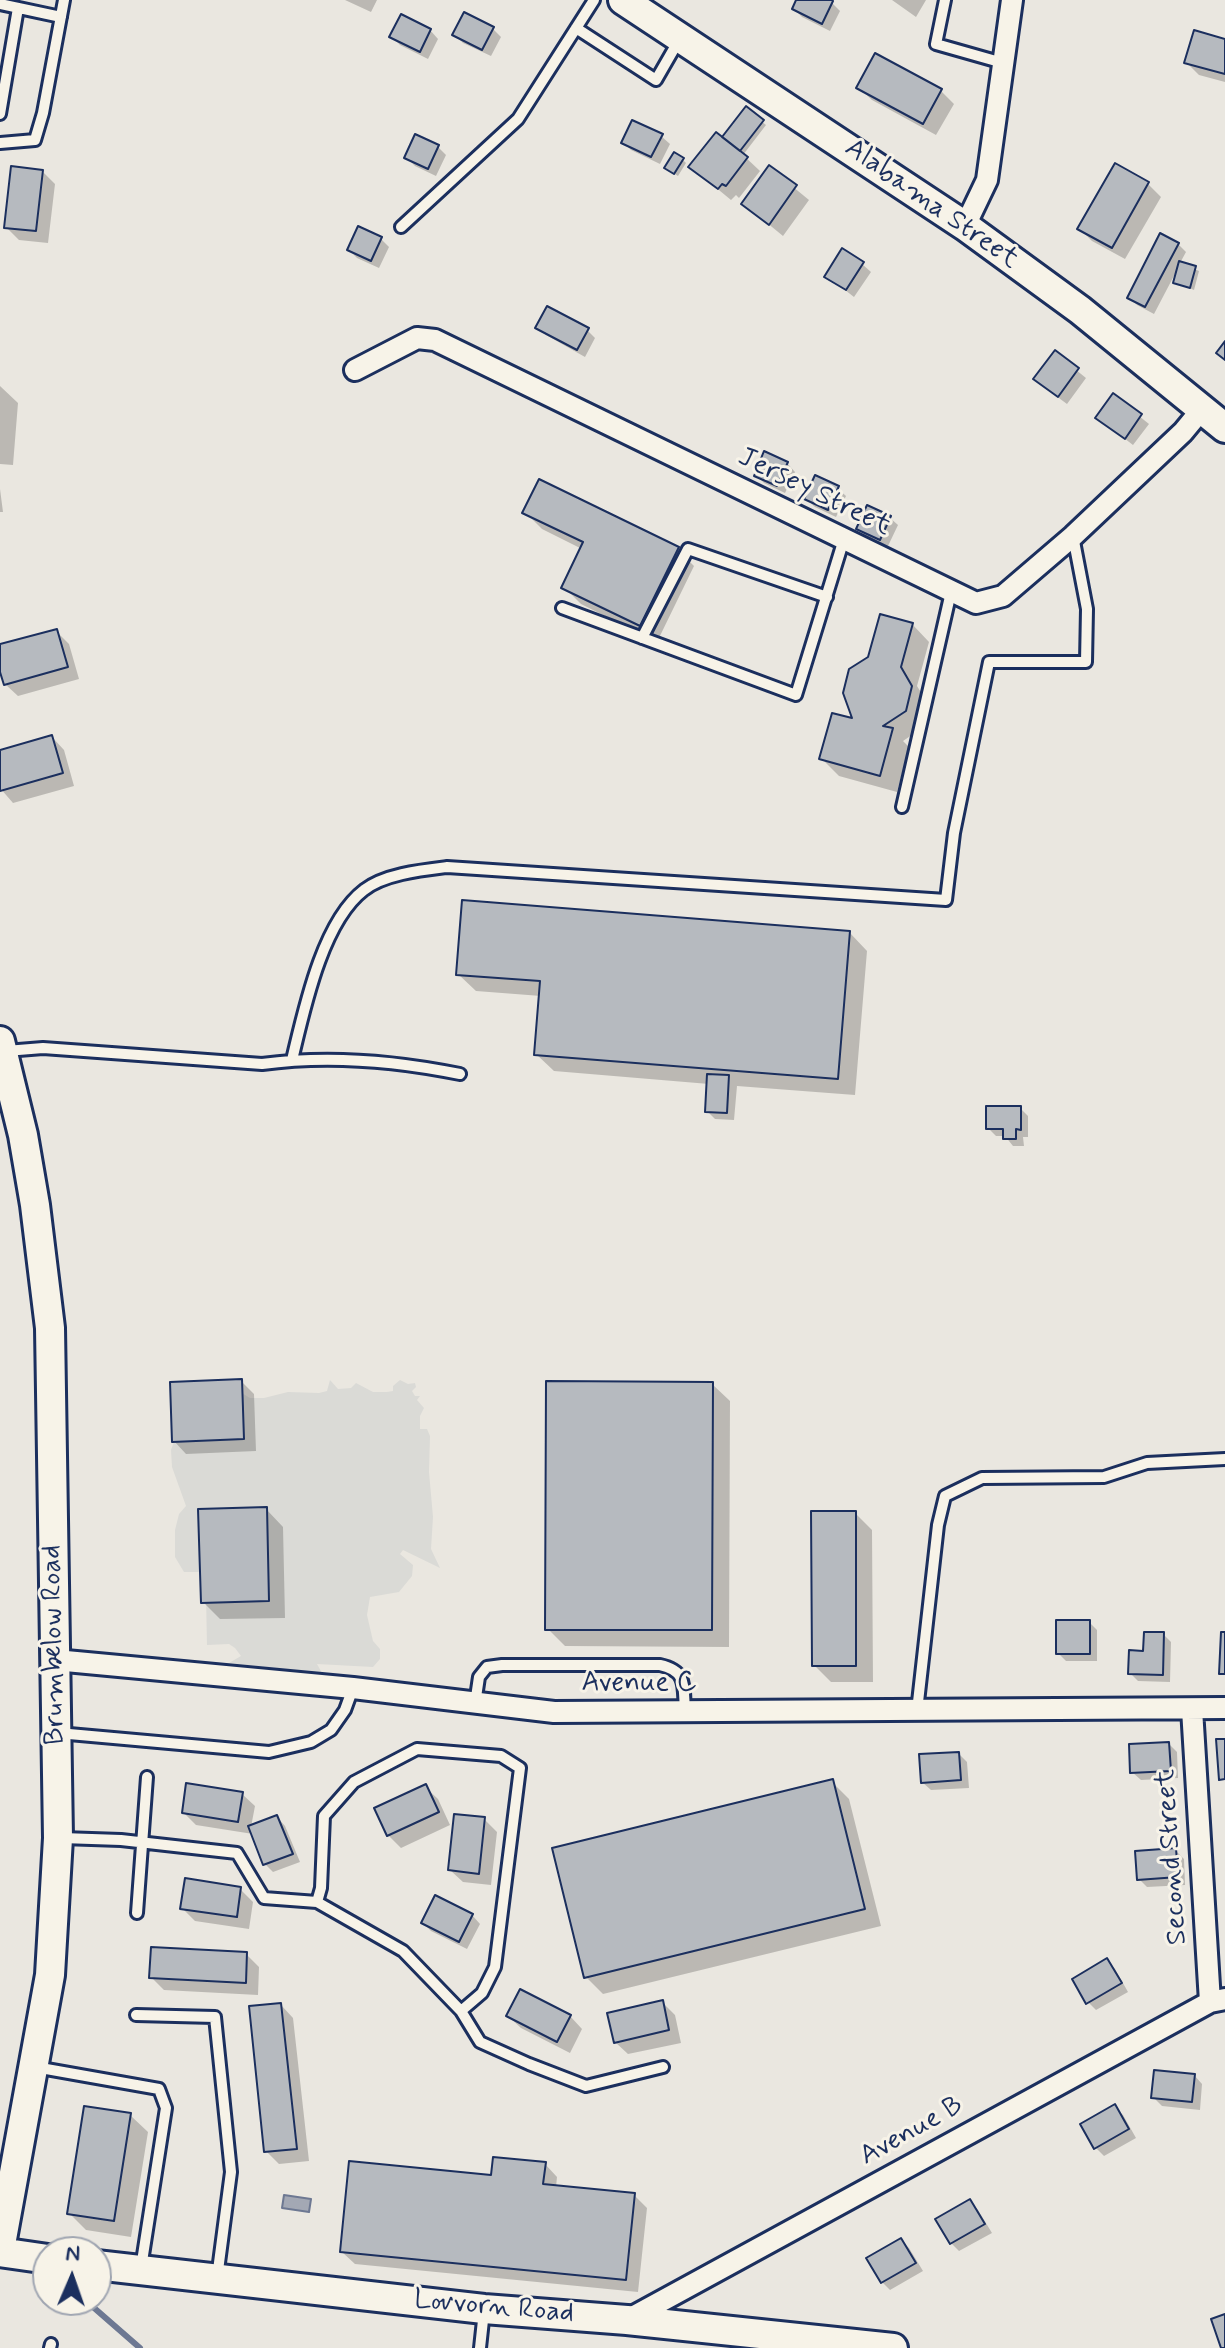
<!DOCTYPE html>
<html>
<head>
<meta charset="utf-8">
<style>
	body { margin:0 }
	#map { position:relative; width:1225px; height:2348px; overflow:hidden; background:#eae7e0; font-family:Mynerve,sans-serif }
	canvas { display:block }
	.north { position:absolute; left:32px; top:2236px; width:80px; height:80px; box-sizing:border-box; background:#f7f3e8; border:2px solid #9fa5b1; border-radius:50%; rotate:2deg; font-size:22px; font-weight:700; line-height:32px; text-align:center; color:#1b2f5e }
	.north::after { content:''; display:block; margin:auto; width:28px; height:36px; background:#1b2f5e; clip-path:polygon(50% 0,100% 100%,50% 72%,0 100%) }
</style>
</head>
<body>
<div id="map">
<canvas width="1225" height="2348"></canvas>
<div class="north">N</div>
</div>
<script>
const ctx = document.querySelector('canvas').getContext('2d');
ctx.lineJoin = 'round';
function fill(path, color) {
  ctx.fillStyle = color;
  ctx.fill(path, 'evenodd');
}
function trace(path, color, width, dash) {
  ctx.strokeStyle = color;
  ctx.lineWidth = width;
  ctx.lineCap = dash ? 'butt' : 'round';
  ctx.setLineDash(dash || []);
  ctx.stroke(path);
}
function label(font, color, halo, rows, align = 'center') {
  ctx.font = font + ' Mynerve,sans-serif';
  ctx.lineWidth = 6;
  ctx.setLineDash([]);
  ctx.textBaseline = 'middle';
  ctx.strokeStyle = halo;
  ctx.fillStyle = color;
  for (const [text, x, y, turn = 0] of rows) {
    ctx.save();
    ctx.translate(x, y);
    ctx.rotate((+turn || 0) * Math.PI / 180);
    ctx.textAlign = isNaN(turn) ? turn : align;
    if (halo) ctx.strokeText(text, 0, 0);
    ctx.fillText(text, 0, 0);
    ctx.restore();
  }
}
fill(new Path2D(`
	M 242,1379 L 242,1393 L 250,1398 L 264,1398 L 288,1392 L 319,1393 L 327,1391 L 330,1380 L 338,1389 L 351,1388 L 356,1383 L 373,1392 L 387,1392 L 393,1391 L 393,1386 L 400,1380 L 408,1384 L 415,1383 L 416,1387 L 412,1391 L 415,1396 L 420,1396 L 417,1400 L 424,1408 L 420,1416 L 420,1429 L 427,1429 L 430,1436 L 429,1472 L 433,1517 L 431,1549 L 440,1568 L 403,1550 L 400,1554 L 413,1565 L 412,1576 L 399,1592 L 370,1597 L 367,1615 L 373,1641 L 380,1649 L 380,1659 L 373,1667 L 317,1664 L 322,1673 L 229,1663 L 241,1656 L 235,1648 L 229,1644 L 207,1645 L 206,1596 L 203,1572 L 184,1572 L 175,1557 L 175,1530 L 179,1514 L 186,1506 L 172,1467 L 171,1450 L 175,1439 L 173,1382 Z`), '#dadad6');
const water = new Path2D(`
	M 284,2195 L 311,2199 L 309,2212 L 282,2208 Z`);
fill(water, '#a3a8b4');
trace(water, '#6d7892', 2);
fill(new Path2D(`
	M 345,0 L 377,0 L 371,12 Z
	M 798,0 L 827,0 L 832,3 L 840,11 L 830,31 L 802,17 L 794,9 Z
	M 892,0 L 926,0 L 916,17 Z
	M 493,29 L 501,37 L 491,56 L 463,43 L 455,35 Z
	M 430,30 L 438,39 L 428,59 L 400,45 L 392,37 Z
	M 1225,41 L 1225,82 L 1199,75 L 1186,62 Z
	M 876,56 L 941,91 L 954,104 L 936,135 L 872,100 L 859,88 Z
	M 746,109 L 766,125 L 743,155 L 760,171 L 739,198 L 736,195 L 731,200 L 691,167 L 731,143 Z
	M 661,136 L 670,144 L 660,164 L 631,150 L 623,142 Z
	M 438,147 L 446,155 L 436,176 L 415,166 L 407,158 Z
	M 682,159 L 686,163 L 678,176 L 670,171 Z
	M 1116,166 L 1148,184 L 1161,197 L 1125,259 L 1092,241 L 1080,229 Z
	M 770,168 L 809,200 L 783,236 L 744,204 Z
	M 42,171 L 55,184 L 48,243 L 19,240 L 6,227 Z
	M 381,239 L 389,247 L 379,268 L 357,258 L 349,250 Z
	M 1178,244 L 1186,252 L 1180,263 L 1199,271 L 1194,290 L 1175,282 L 1177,270 L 1154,314 L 1137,305 L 1129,297 Z
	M 862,264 L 871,272 L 854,297 L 827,276 Z
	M 538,327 L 587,330 L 595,338 L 585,357 L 546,335 Z
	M 1055,353 L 1086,378 L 1067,404 L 1044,387 Z
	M 0,386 L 18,403 L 13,465 L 0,464 Z
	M 1114,396 L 1149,424 L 1133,445 L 1098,418 Z
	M 787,463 L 795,472 L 785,493 L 764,483 L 756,475 Z
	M 837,488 L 846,496 L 836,517 L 815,507 L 806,499 Z
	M 0,489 L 3,512 L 0,512 Z
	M 525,512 L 677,549 L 694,566 L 657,642 L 581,604 L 564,587 L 582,549 L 542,529 Z
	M 889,517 L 898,525 L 888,546 L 866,537 L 858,529 Z
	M 912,624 L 929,642 L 917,686 L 928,704 L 922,728 L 903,741 L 909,747 L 897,792 L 839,776 L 822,759 L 855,721 Z
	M 56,631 L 69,644 L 79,679 L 18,696 L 5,684 L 0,665 L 0,646 Z
	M 52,737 L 64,750 L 74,786 L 13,803 L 0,788 L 0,752 Z
	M 850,933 L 867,951 L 855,1095 L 737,1086 L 734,1120 L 715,1119 L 707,1111 L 709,1084 L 554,1071 L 536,1054 L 541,996 L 476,991 L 458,974 Z
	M 1020,1108 L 1028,1116 L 1028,1137 L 1023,1137 L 1024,1146 L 1013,1146 L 1005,1136 L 996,1136 L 988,1128 Z
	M 241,1381 L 254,1394 L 256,1451 L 186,1454 L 174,1441 Z
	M 712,1384 L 730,1401 L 729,1647 L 565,1646 L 548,1629 Z
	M 266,1509 L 283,1527 L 285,1618 L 220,1619 L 203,1602 Z
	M 855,1513 L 872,1530 L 873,1682 L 831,1682 L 814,1665 Z
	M 1089,1622 L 1097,1630 L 1097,1661 L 1066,1661 L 1058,1653 Z
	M 1163,1634 L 1171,1642 L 1170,1682 L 1138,1681 L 1130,1673 Z
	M 1169,1744 L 1177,1752 L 1178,1778 L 1141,1780 L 1132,1772 Z
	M 959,1754 L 967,1762 L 969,1788 L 931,1790 L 922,1782 Z
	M 832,1782 L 849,1799 L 881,1926 L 603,1994 L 586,1977 Z
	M 425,1787 L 438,1799 L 450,1825 L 401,1848 L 388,1835 Z
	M 242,1794 L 255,1806 L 251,1827 L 277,1817 L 285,1826 L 300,1862 L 273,1872 L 265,1864 L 253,1834 L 196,1825 L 184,1813 Z
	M 484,1819 L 497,1832 L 491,1885 L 463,1882 L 450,1870 Z
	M 1175,1850 L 1184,1859 L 1185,1885 L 1147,1887 L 1139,1879 Z
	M 240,1889 L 253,1902 L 249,1929 L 195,1921 L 182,1908 Z
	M 472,1915 L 480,1924 L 467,1949 L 431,1931 L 423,1923 Z
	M 246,1954 L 259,1967 L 258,1995 L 164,1990 L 151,1977 Z
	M 1107,1961 L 1115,1969 L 1128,1992 L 1096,2010 L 1088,2002 Z
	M 662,2002 L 675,2015 L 681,2043 L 628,2054 L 615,2042 Z
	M 281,2005 L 293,2018 L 309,2161 L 279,2164 L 266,2151 Z
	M 508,2016 L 570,2016 L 582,2029 L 570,2053 L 521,2028 Z
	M 1194,2075 L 1202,2084 L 1200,2110 L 1162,2106 L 1154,2098 Z
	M 1114,2107 L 1123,2115 L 1136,2138 L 1104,2156 L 1096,2148 L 1083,2125 Z
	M 130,2115 L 148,2132 L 131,2237 L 86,2230 L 69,2213 Z
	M 545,2164 L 557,2177 L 556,2187 L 634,2195 L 647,2208 L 638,2292 L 355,2264 L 342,2252 L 493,2177 Z
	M 970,2201 L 978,2210 L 992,2233 L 959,2251 L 951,2243 Z
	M 901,2240 L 909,2248 L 923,2271 L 890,2290 L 882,2282 Z`), '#0003');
trace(new Path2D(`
	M 85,2300 L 140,2348`), '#6d7892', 6);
const building = new Path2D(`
	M 796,0 L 832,0 L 833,1 L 822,24 L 792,9 Z
	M 464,12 L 494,27 L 482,50 L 452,35 Z
	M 401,14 L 431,29 L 420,52 L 389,37 Z
	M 1194,30 L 1225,39 L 1225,74 L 1184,63 Z
	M 875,53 L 942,89 L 923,124 L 856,88 Z
	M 746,106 L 764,120 L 740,151 L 722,137 Z
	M 632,120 L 663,134 L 651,157 L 621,143 Z
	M 716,132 L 748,157 L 726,186 L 722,184 L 718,189 L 688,167 Z
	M 415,134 L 439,145 L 428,169 L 404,158 Z
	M 674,152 L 684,158 L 674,174 L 664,168 Z
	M 1115,163 L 1149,182 L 1112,248 L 1077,229 Z
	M 769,165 L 797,185 L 769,225 L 741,204 Z
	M 11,166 L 43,170 L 36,231 L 4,228 Z
	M 358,226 L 382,237 L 371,261 L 347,250 Z
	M 1160,233 L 1179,243 L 1145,307 L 1127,298 Z
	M 842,248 L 864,262 L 846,290 L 824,277 Z
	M 1179,261 L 1196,266 L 1190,288 L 1173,283 Z
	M 547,306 L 589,328 L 577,350 L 535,328 Z
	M 1225,341 L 1225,360 L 1216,353 Z
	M 1055,350 L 1079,368 L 1058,397 L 1033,379 Z
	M 1113,393 L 1142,414 L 1125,439 L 1095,418 Z
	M 764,451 L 788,462 L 777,486 L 754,476 Z
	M 815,475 L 839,486 L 828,510 L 804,499 Z
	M 539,479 L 679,547 L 640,626 L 561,588 L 583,542 L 522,513 Z
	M 867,505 L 891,516 L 880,540 L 856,529 Z
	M 880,614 L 913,623 L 901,667 L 912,686 L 906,711 L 883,726 L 893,728 L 880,776 L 819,759 L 832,713 L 852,718 L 843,693 L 849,669 L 868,657 Z
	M 57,629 L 68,667 L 4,685 L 0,672 L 0,644 Z
	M 52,735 L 63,773 L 0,791 L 0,750 Z
	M 462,900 L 850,931 L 838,1079 L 534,1055 L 540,981 L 456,975 Z
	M 707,1074 L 729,1075 L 727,1113 L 705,1112 Z
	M 986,1106 L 1021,1106 L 1021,1130 L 1016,1129 L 1016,1139 L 1003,1139 L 1003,1129 L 986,1129 Z
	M 242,1379 L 244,1439 L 172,1442 L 170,1382 Z
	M 546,1381 L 713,1382 L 712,1630 L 545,1630 Z
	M 267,1507 L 269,1601 L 201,1603 L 198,1509 Z
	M 811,1511 L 856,1511 L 856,1666 L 812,1666 Z
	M 1056,1620 L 1090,1620 L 1090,1654 L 1056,1654 Z
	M 1144,1632 L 1164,1632 L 1163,1675 L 1128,1674 L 1129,1650 L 1143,1651 Z
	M 1221,1632 L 1225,1632 L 1225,1674 L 1219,1674 Z
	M 1216,1739 L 1225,1739 L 1225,1779 L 1219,1780 Z
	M 1169,1742 L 1171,1771 L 1130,1773 L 1129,1744 Z
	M 959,1752 L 961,1780 L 921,1783 L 919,1754 Z
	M 833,1779 L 865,1909 L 584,1978 L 552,1848 Z
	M 186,1783 L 243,1792 L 238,1822 L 182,1813 Z
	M 426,1784 L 439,1812 L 387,1836 L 374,1808 Z
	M 454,1814 L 485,1817 L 479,1874 L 448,1870 Z
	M 277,1815 L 293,1854 L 263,1865 L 248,1826 Z
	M 1176,1848 L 1178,1877 L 1137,1880 L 1135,1851 Z
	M 185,1878 L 241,1887 L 237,1917 L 180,1909 Z
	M 435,1895 L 473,1914 L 459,1942 L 421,1923 Z
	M 151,1947 L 247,1952 L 246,1983 L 149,1978 Z
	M 1107,1958 L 1122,1983 L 1086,2004 L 1072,1979 Z
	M 520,1989 L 571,2015 L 557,2042 L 506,2016 Z
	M 663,2000 L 669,2030 L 614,2043 L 607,2013 Z
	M 281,2003 L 297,2149 L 264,2152 L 249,2006 Z
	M 1154,2070 L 1195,2074 L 1192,2102 L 1151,2098 Z
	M 1115,2104 L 1129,2129 L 1094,2149 L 1080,2124 Z
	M 84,2106 L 131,2113 L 114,2221 L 67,2214 Z
	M 493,2157 L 546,2162 L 543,2184 L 635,2193 L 626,2280 L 340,2252 L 349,2161 L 491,2175 Z
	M 970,2199 L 985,2224 L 950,2244 L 935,2219 Z
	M 901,2238 L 916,2263 L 881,2283 L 866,2258 Z
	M 1225,2314 L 1225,2348 L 1221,2348 L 1211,2319 Z`);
fill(building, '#b6babf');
trace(building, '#1b2f5e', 2);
const lane = new Path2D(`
	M 945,0 L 936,44 L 1003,63
	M 0,4 L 61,17
	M 576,28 L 656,80 L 679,40
	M 0,114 L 18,8
	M 0,143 L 35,140 L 43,113 L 64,0
	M 401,227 L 518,119 L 594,0
	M 562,608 L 796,695 L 844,539
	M 642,638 L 688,549 L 827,597
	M 902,807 L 951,592
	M 6,1051 L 43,1048 L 262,1064 C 327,1055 396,1061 460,1074
	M 292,1060 C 304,1010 322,922 364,890 C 384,874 422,870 447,867 L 946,900 L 954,833 L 989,662 L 1086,662 L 1087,609 L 1073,536
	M 475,1704 L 479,1677 L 487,1667 L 502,1665 L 660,1665 C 688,1671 683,1687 685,1711
	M 917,1711 L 938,1525 L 945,1496 L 982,1478 L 1104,1477 L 1147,1463 L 1225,1459
	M 58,1733 L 269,1752 L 311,1742 L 331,1730 L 345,1710 L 353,1688
	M 62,1838 L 121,1840 L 237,1853 L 264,1898 L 317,1902 L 403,1951 L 461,2011 L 480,2042 L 529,2064 L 586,2086 L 663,2067
	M 317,1902 L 321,1888 L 324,1816 L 354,1782 L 417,1749 L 501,1756 L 520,1768 L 495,1967 L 482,1993 L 461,2011
	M 137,1913 L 147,1777
	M 136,2015 L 215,2017 L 231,2172 L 217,2278
	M 35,2067 L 159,2089 L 166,2108 L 141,2268
	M 50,2348 L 51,2344
	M 480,2348 L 484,2311`);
const street = new Path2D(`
	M 965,226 L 987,180 L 1012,0
	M 355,370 L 417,338 L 435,340 L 976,603 L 1003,596 L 1073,536 L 1183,432 L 1202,409
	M 55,1660 L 353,1688 L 554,1712 L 1225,1708
	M 1192,1709 L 1210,2002
	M 627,2320 L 1210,2002 L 1225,1999`);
const secondary = new Path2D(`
	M 623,0 L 965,226 L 1080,310 L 1225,428
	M 0,1041 L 23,1135 L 35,1205 L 50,1328 L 58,1838 L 50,1975 L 0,2250
	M 0,2252 L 48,2259
	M 96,2265 L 484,2309 L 627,2320 L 893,2348`);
trace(lane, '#1b2f5e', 16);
trace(street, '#1b2f5e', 26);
trace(secondary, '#1b2f5e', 34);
trace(lane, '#f7f3e8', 10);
trace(street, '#f7f3e8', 20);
trace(secondary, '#f7f3e8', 28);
label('28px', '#1b2f5e', '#f7f3e8', [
	["Alabama Street",931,205,35],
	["Jersey Street",814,493,26],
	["Brumbelow Road",55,1645,-91],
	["Avenue C",639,1684],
	["Second Street",1173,1857,-94],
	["Avenue B",912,2132,-29],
	["Lovvorn Road",494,2308,5]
]);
</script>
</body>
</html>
